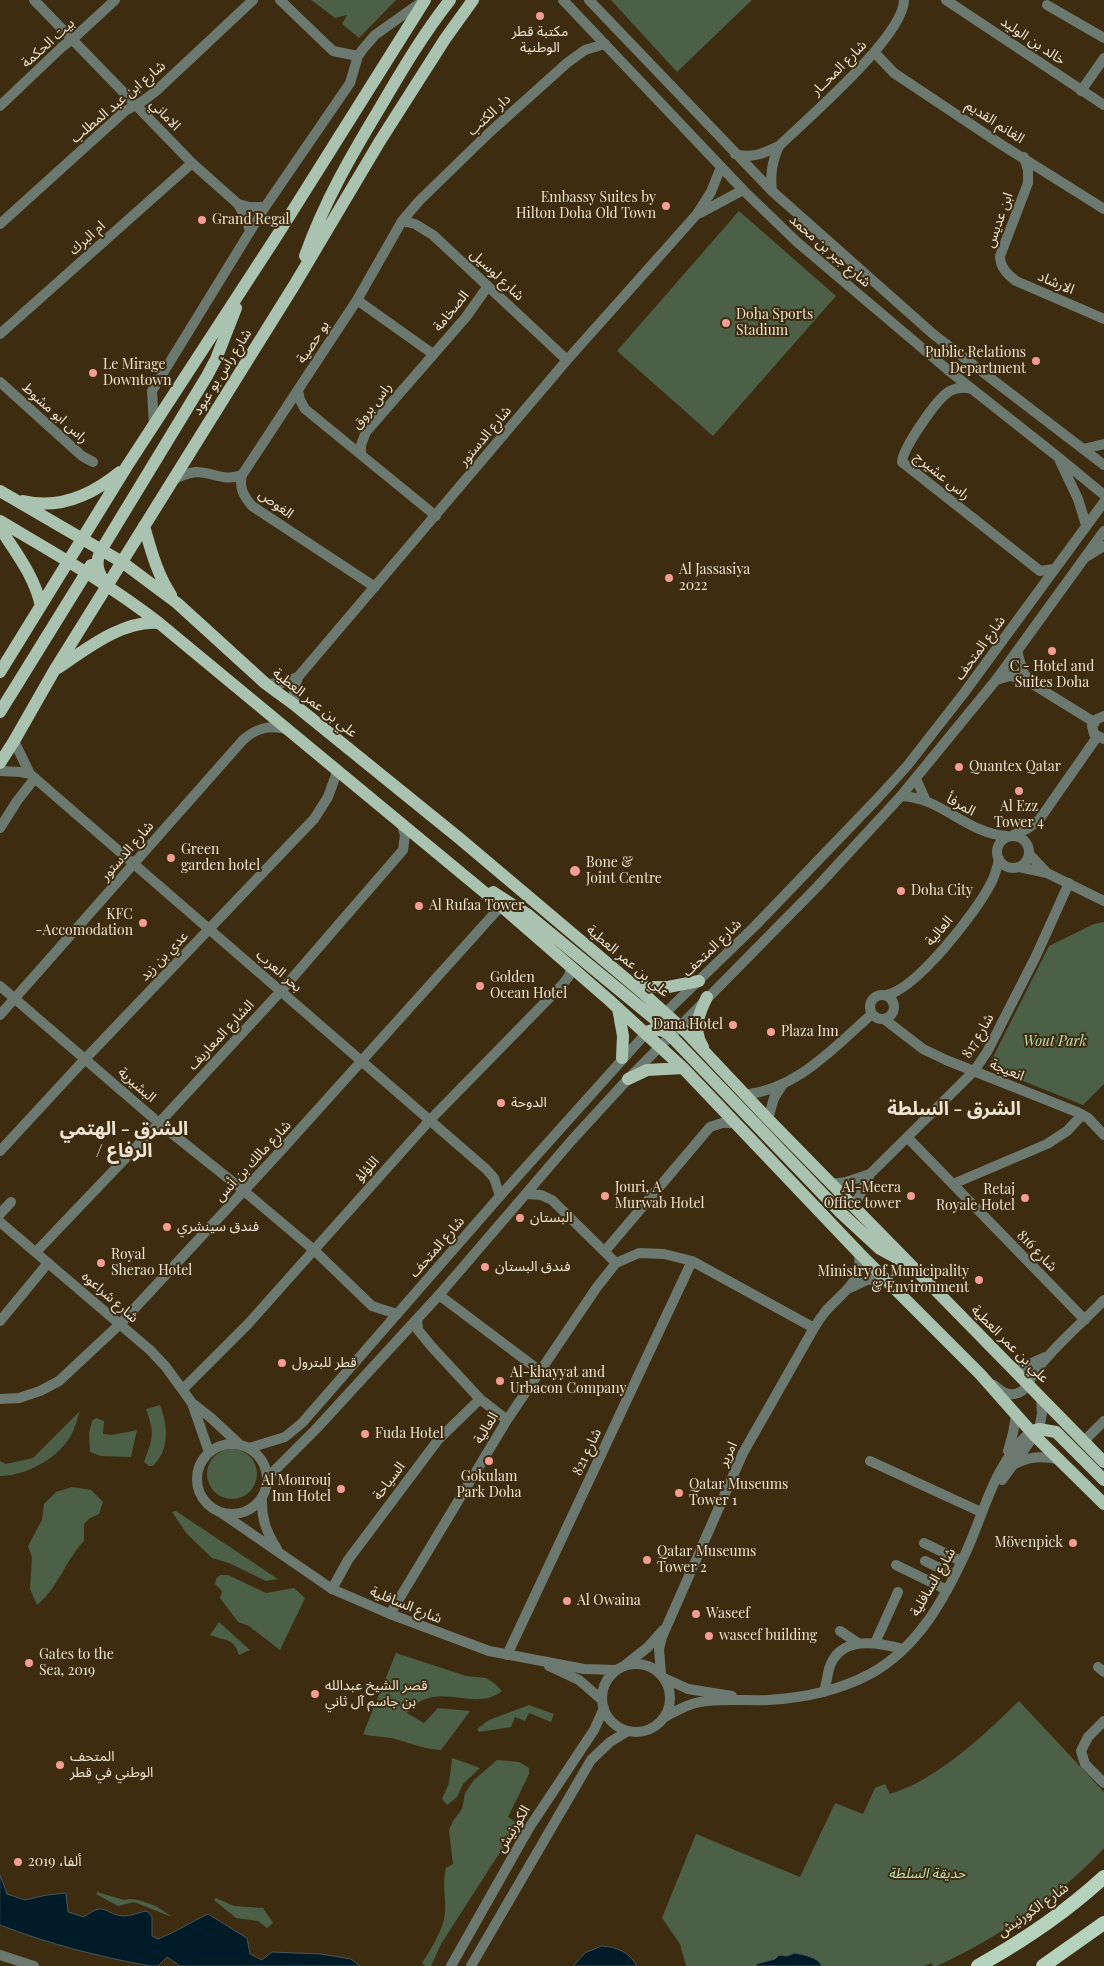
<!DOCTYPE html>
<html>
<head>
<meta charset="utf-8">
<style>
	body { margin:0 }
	canvas { display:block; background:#3d2c0f }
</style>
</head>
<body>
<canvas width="1104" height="1966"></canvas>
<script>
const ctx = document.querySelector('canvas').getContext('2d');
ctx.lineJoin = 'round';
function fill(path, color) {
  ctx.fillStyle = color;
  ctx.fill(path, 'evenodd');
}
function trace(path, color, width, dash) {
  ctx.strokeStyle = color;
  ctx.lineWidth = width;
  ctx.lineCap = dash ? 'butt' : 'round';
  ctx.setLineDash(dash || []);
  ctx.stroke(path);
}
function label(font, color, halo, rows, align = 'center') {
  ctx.font = font + ' "Playfair Display","Noto Sans Arabic",serif';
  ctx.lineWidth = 4;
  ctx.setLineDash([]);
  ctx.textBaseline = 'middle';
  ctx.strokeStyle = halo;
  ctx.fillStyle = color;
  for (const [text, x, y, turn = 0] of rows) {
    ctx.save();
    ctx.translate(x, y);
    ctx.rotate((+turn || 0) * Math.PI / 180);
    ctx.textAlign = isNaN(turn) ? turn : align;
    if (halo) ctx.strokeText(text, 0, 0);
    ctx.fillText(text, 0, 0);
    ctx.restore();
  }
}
fill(new Path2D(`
	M 311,0 L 396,0 L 359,38 L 342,24 L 347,15 L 335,18 Z
	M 611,0 L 752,0 L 677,72 Z
	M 739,211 L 836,296 L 713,436 L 617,351 Z
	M 1104,922 L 1104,1084 L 1083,1105 L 988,1067 L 1049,946 L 1094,924 Z
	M 160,1405 C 168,1426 170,1449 153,1466 L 149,1466 L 144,1462 C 153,1438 155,1434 146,1409 Z
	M 80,1411 C 77,1419 75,1429 70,1437 C 57,1459 25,1476 0,1476 L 0,1461 L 6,1464 L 33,1458 Z
	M 96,1418 L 104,1421 L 103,1434 L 112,1435 L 137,1430 L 131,1457 L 101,1456 L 90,1452 L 89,1433 L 92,1421 Z
	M207 1474a25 25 0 1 1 50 0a25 25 0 1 1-50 0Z
	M 72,1487 L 91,1490 L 103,1502 L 99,1514 L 90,1518 L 84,1524 L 84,1541 C 65,1561 58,1588 37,1605 L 30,1589 L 32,1557 L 28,1546 L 42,1520 L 44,1504 L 56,1492 Z
	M 176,1511 L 278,1579 L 266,1581 L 229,1563 L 212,1558 L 187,1534 L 172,1512 Z
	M 220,1575 L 228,1575 L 266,1593 L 294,1588 L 305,1598 L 280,1650 L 249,1626 L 238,1622 L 220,1598 L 222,1591 L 215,1584 L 216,1579 Z
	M 219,1622 L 250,1650 L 239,1655 C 234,1637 224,1641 210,1635 Z
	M 396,1653 L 466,1676 L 486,1678 L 494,1683 L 502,1691 C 473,1714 436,1677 407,1713 L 424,1723 L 438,1708 L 470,1711 L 441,1750 C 424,1749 410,1743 395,1739 C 385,1736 373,1737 363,1734 Z
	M 1019,1701 L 1104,1792 L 1104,1848 C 1057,1899 999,1937 937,1966 L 933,1966 L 932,1963 L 924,1966 L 686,1966 L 680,1944 L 662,1918 L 696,1834 L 800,1877 L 835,1803 L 863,1814 L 875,1788 L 885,1784 L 890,1794 C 901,1790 912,1786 922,1780 C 959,1759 989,1730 1019,1701 Z
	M 529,1705 L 554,1714 L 551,1722 L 529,1713 L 525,1721 L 515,1717 L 511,1727 L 479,1732 L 477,1729 L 489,1720 Z
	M 452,1758 L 480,1768 L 463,1784 L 457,1797 L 447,1805 L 442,1799 L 449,1783 Z
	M 497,1760 L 519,1762 L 529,1768 L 529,1774 L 508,1817 L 520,1825 L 495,1860 L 441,1944 L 431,1966 L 425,1966 L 422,1963 C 431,1949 444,1929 445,1912 C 446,1897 442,1883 446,1868 L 453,1864 L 449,1830 L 453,1821 L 462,1809 L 465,1793 L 474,1780 Z
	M 97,1892 L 124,1900 L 130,1899 L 139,1900 L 156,1906 L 172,1917 L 134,1902 L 118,1906 L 96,1894 Z
	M 216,1898 L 234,1906 L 263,1908 L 273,1923 L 267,1928 L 258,1921 L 236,1918 L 214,1900 Z`), '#4c5f47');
const water = new Path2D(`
	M 0,1875 L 7,1894 L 25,1900 L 47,1895 L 66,1893 L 68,1912 L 84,1917 C 107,1900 103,1915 124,1916 C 131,1916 140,1912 147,1911 L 152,1917 L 152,1936 L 158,1939 C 176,1932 191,1922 208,1914 L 247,1938 L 250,1954 L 262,1960 L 272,1952 L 321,1954 L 351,1959 L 360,1966 L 180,1966 L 167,1957 L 158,1966 L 151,1966 C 99,1957 49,1944 0,1925 Z
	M 602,1946 C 617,1947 629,1952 637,1966 L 573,1966 L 585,1953 Z
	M 795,1953 C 804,1955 818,1957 822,1966 L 757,1966 L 756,1964 L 775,1959 L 779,1955 L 787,1956 Z`);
fill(water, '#001b28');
trace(water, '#48575c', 1);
trace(new Path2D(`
	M 34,0 L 192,163 L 238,204 L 246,218 L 250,231
	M 280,0 L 333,51 L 358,56
	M 946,0 L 1104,105
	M 1047,5 L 1104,38
	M 875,53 L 894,73 L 1002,145 L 1104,209
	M 1081,91 L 1104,58
	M 0,106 L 62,47 L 76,36 L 115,0
	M 735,154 C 752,159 764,153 779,146
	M 1024,157 L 1028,170 L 1028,183 L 1000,256 C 1000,267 1007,274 1016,281 L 1104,319
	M 772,191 C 770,174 772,162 779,146 C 807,119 904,36 904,0
	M 238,204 L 250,207 L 265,207
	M 700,213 L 743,190
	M 402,221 L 415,224 L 433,235 L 567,360
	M 0,224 L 125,111 L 143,101 L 156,91 L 253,0
	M 357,300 L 433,354
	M 0,334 L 192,163
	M 0,382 L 82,456 L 93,462
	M 972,389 C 964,387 957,387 950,391 C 937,398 903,448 902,462 L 1040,571 L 1054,569
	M 298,390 L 300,400 L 305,409 L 436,516
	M 154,426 L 152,391 L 265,207 L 350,83 L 358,56 L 363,49 L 375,35 L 423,1
	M 361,454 L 361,445 L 366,432 L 466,317 L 488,286
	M 173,480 C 180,476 187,473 196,472 C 213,472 224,482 242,475
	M 375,587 L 252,506 C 243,495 239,488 242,475 L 357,300 L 402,221 L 419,201 L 490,132 L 567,63 L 585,50 L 605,44
	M 1017,651 L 1023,672 L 1030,681
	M 996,680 L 1010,676 L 1026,680 L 1094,722
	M 266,684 L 282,683 L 298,677 L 567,360 L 697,214 L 711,192 L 721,167
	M 296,706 L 294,692 L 298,677
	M 1104,716 L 1097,719 L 1092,726 L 1094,734 L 1104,739
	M 14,741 L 30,774 L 486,1169 L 494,1178 L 500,1196
	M 0,771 L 21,772 L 30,774
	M 916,779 L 926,801
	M 901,796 C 941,797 967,834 1007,836
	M 0,828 L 17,801 L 35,778
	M 1013,835 L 1027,829 L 1039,820 L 1097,737
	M997 852a16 16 0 1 1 32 0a16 16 0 1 1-32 0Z
	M 1029,854 L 1047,873
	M 1019,867 L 1047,873 L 1104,901
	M 0,986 L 159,1123 L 244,1191 L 314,1250 L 372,1306 L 397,1314
	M870 1007a12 12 0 1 1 24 0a12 12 0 1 1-24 0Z
	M 886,995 C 916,990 976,912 990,885 C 995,877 997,868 999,859
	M 0,1015 L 243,740 C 256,728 269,725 286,729
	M 884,1019 L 923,1049 L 946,1060 L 1077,1112 L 1088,1118 L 1104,1135
	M 744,1095 C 798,1089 833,1048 872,1014
	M 768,1119 L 774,1098 L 783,1084
	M 907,1137 L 1085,1320
	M 0,1151 L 86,1058 L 314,819 L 328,797 L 337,772
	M 832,1184 L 846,1182 L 870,1174
	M 953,1184 L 1047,1144 L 1067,1131 L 1082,1115
	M 527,1194 L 541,1195 L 552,1200 L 616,1263
	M 854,1207 L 870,1174 L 974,1071 L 987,1052 L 1036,956 L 1069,883
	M 0,1214 L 11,1202
	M 605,1251 L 710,1127 L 722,1123 L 735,1123
	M 36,1252 L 159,1123 L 281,991 L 403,850 L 405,835 L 402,825
	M 850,1288 L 867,1280 L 885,1279
	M 439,1295 L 540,1371
	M 417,1319 L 418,1330 L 432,1347 L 480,1399 L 507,1420
	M 0,1321 L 48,1263
	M 1010,1366 L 1025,1366 L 1045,1357
	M 994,1385 C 1001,1391 1009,1397 1018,1393 C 1028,1389 1029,1380 1034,1373 C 1054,1346 1081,1324 1104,1300
	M 183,1389 L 248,1324 L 429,1121 L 563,984 L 569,976 L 571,968
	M 0,1399 L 19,1398 L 40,1391 L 59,1381 L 120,1324 L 276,1156 L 501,906
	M 1084,1441 L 1104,1421
	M 870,1461 L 981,1512
	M 924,1543 L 961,1561
	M 925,1561 L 954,1575
	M 896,1565 L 947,1590
	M 332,1589 L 348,1560 L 438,1440 L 480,1399
	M 390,1614 L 507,1420 L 597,1287 L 616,1263 L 639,1253 L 664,1254 L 692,1261 L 814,1328
	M 840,1631 L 858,1643
	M 875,1643 L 898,1592
	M 507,1655 L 692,1261
	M 624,1666 L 648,1647 L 663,1630
	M 1098,1667 L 1104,1672
	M 661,1674 L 659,1649 L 662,1637 L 743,1453 L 814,1328 C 817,1323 821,1317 825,1312 C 842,1292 863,1283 859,1253
	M 824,1692 C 826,1685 827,1677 829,1669 C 839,1635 877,1642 903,1649
	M 1104,1721 L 1088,1737 L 1081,1751 L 1085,1764 L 1104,1783
	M 0,1955 L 34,1966
	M 451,1966 L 529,1828 L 594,1730 L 604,1708
	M 471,1966 L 591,1760 L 610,1742 L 628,1731`), '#6c7970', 10);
trace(new Path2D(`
	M 563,0 L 743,190 L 797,242 L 948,370 L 1058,457 L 1104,495
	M 589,0 L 772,191 L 933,334 L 1104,465
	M 1083,449 L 1104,444
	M 1060,461 L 1078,499 L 1086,525
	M 1086,557 L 1104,546
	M 661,1017 L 755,926 L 877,799 L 907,766 L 964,693 L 1104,502
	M 0,1222 L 150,1350 L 166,1367 L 192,1403 L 209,1452
	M 192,1403 L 210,1417 L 238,1443
	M197 1479a35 35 0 1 1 70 0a35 35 0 1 1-70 0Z
	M 249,1448 L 285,1437 L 302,1423 L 500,1196 L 649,1030
	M 1008,1451 L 1013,1433 L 1016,1415
	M 1013,1465 C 1029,1456 1041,1456 1058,1459
	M 267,1478 L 317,1428 L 439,1295 L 572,1140 L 628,1079 L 818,886 L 901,796 L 996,680 L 1104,531
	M 1002,1480 L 1039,1429 L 1042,1414 L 1041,1398
	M 262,1497 C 261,1517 266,1532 277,1549
	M 220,1512 L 332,1589 L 390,1614 L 489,1651 L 584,1669 L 617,1670
	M602 1698a34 34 0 1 1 68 0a34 34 0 1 1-68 0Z
	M 549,1666 L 579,1680 L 602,1700
	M 664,1678 L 688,1689 L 732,1696
	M 665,1717 C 676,1711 687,1704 700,1702 C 722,1698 746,1701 768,1700 C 804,1698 838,1691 870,1674 C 918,1648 945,1598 967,1550 C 987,1505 993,1467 1031,1431`), '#6c7970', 10);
trace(new Path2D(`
	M 305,256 C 324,202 352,154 381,106 C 402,70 424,33 450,0
	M 0,491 L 122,562 L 177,603 L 266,684 L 296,706 L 459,838 L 644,994 L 686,1032 L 768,1119 L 1104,1462
	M 23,501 C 60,510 92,495 120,472
	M 0,521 C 54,553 109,584 159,623 L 501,906 L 609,1000 L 683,1068 L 859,1253 L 980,1374 L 1035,1436 L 1104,1504
	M 144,526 C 151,550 157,574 171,595
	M 0,528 C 16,553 34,575 41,606
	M 106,584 C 98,573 95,564 100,552 L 207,376 L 216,359 L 236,308
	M 58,668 C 86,649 124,619 159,623
	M 0,672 L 127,466 L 278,234 L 425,0
	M 0,712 L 91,565
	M 0,763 L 14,741 L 54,671 L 295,284 L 380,141 L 445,39 L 473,0
	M 493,892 L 527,914 L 657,1021 L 670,1026
	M 637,987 L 668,987 L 699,981
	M 618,1008 L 623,1036 L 622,1058
	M 645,1033 C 654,1028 662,1028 670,1035 L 840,1212 L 880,1249 L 906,1263
	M 703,1047 C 692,1030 699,1013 707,997
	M 628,1079 L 647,1070 L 683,1068
	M 1031,1431 L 1039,1429 L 1056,1432 L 1104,1480`), '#a9c3b0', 12);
trace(new Path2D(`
	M 978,1966 C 1023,1941 1066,1912 1104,1877
	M 1043,1966 L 1104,1923`), '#b4d2bc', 14);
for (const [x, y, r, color] of [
	[540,16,5,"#f59c93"],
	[666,206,5,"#f59c93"],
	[202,220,5,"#f59c93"],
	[726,323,5,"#f59c93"],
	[1036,361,5,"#f59c93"],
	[93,373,5,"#f59c93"],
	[669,578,5,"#f59c93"],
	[1052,651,5,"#f59c93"],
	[959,767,5,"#f59c93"],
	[1019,791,5,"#f59c93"],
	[171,858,5,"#f59c93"],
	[575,871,6,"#f59c93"],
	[901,891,5,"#f59c93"],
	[419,906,5,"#f59c93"],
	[143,923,5,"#f59c93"],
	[480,986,5,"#f59c93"],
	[733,1025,5,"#f59c93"],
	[771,1032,5,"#f59c93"],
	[501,1103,5,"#f59c93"],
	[605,1196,5,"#f59c93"],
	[911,1196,5,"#f59c93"],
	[1025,1198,5,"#f59c93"],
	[520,1218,5,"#f59c93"],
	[167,1227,5,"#f59c93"],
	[101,1263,5,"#f59c93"],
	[485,1267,5,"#f59c93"],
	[979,1280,5,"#f59c93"],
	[282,1363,5,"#f59c93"],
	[500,1381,5,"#f59c93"],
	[365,1434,5,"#f59c93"],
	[489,1461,5,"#f59c93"],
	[341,1489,5,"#f59c93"],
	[679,1493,5,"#f59c93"],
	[1073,1543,5,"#f59c93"],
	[647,1560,5,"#f59c93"],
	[567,1601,5,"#f59c93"],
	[696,1614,5,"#f59c93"],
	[709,1636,5,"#f59c93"],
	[29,1663,5,"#f59c93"],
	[315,1694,5,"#f59c93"],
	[60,1765,5,"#f59c93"],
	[18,1862,5,"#f59c93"]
]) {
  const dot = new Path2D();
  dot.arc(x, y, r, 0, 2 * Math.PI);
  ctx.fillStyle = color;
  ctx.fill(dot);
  trace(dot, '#3d2c0f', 2);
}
label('14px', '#efe4d4', '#3d2c0f', [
	["مكتبة قطر",540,32,"center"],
	["الوطنية",540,48,"center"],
	["Embassy Suites by",656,198,"right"],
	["Hilton Doha Old Town",656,214,"right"],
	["Grand Regal",212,220],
	["Doha Sports",736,315],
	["Stadium",736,331],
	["Public Relations",1026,353,"right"],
	["Department",1026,369,"right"],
	["Le Mirage",103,365],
	["Downtown",103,381],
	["Al Jassasiya",679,570],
	["2022",679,586],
	["C - Hotel and",1052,667,"center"],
	["Suites Doha",1052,683,"center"],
	["Quantex Qatar",969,767],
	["Al Ezz",1019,807,"center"],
	["Tower 4",1019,823,"center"],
	["Green",181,850],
	["garden hotel",181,866],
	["Bone &",586,863],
	["Joint Centre",586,879],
	["Doha City",911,891],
	["Al Rufaa Tower",429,906],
	["KFC",133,915,"right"],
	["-Accomodation",133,931,"right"],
	["Golden",490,978],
	["Ocean Hotel",490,994],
	["Dana Hotel",723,1025,"right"],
	["Plaza Inn",781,1032],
	["الدوحة",511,1103],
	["Jouri, A",615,1188],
	["Murwab Hotel",615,1204],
	["Al-Meera",901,1188,"right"],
	["Office tower",901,1204,"right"],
	["Retaj",1015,1190,"right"],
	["Royale Hotel",1015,1206,"right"],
	["البستان",530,1218],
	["فندق سينشري",177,1227],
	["Royal",111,1255],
	["Sherao Hotel",111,1271],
	["فندق البستان",495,1267],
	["Ministry of Municipality",969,1272,"right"],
	["& Environment",969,1288,"right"],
	["قطر للبترول",292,1363],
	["Al-khayyat and",510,1373],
	["Urbacon Company",510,1389],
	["Fuda Hotel",375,1434],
	["Gokulam",489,1477,"center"],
	["Park Doha",489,1493,"center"],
	["Al Mourouj",331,1481,"right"],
	["Inn Hotel",331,1497,"right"],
	["Qatar Museums",689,1485],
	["Tower 1",689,1501],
	["Mövenpick",1063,1543,"right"],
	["Qatar Museums",657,1552],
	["Tower 2",657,1568],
	["Al Owaina",577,1601],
	["Waseef",706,1614],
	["waseef building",719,1636],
	["Gates to the",39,1655],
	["Sea, 2019",39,1671],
	["قصر الشيخ عبدالله",325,1686],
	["بن جاسم آل ثاني",325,1702],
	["المتحف",70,1757],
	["الوطني في قطر",70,1773],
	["ألفا، 2019",28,1862]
], 'left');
label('14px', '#efe4d4', '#3d2c0f', [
	["خالد بن الوليد",1033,41,34],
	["بيت الحكمة",48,43,-42],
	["شارع المحــار",839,68,-45],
	["شارع ابن عبد المطلب",118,102,-40],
	["الاماني",165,115,46],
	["دار الكتب",489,115,-43],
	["الغانم القديم",995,122,33],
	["ابن عديس",999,220,-70],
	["ام البرك",87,238,-42],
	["شارع جبر بن محمد",830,251,41],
	["شارع لوسيل",497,275,43],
	["الارشاد",1056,283,23],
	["الصخامة",451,311,-51],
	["بو حصية",313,342,-57],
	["شارع رأس بو عبود",222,372,-58],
	["راس بروق",372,406,-52],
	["راس ابو مشوط",55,413,42],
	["شارع الدستور",485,436,-50],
	["راس عشيرج",942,476,39],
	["الغوص",276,504,36],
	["شارع المتحف",980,648,-54],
	["علي بن عمر العطية",315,703,38],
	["المرفأ",961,805,29],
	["شارع الدستور",127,851,-49],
	["العالية",939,931,-50],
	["شارع المتحف",712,948,-44],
	["عدي بن زيد",164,956,-46],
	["علي بن عمر العطية",628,961,40],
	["بحر العرب",279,971,41],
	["الشارع المعاريف",221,1035,-47],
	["شارع 817",978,1036,-60],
	["انعيجة",1007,1070,22],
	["البشيرية",137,1085,41],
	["شارع مالك بن أنس",253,1161,-47],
	["اللؤلؤ",367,1169,-48],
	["شارع المتحف",437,1247,-49],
	["شارع 816",1037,1251,46],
	["شارع شراعوه",110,1297,41],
	["علي بن عمر العطية",1010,1344,45],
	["العالية",486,1428,-59],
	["شارع 821",587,1452,-65],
	["امرير",728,1454,-64],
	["السياحة",389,1481,-53],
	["شارع السافلية",933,1582,-60],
	["شارع السافلية",406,1605,22],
	["الكورنيش",513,1829,-59],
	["شارع الكورنيش",1033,1910,-35]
]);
label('italic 14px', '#bce1b1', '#3d2c0f', [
	["Wout Park",1055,1042],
	["حديقة السلطة",927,1874]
]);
label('bold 19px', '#efe4d4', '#3d2c0f', [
	["الشرق - السلطة",954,1109],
	["الشرق - الهتمي",124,1129],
	["/ الرفاع",124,1151]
]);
</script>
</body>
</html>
